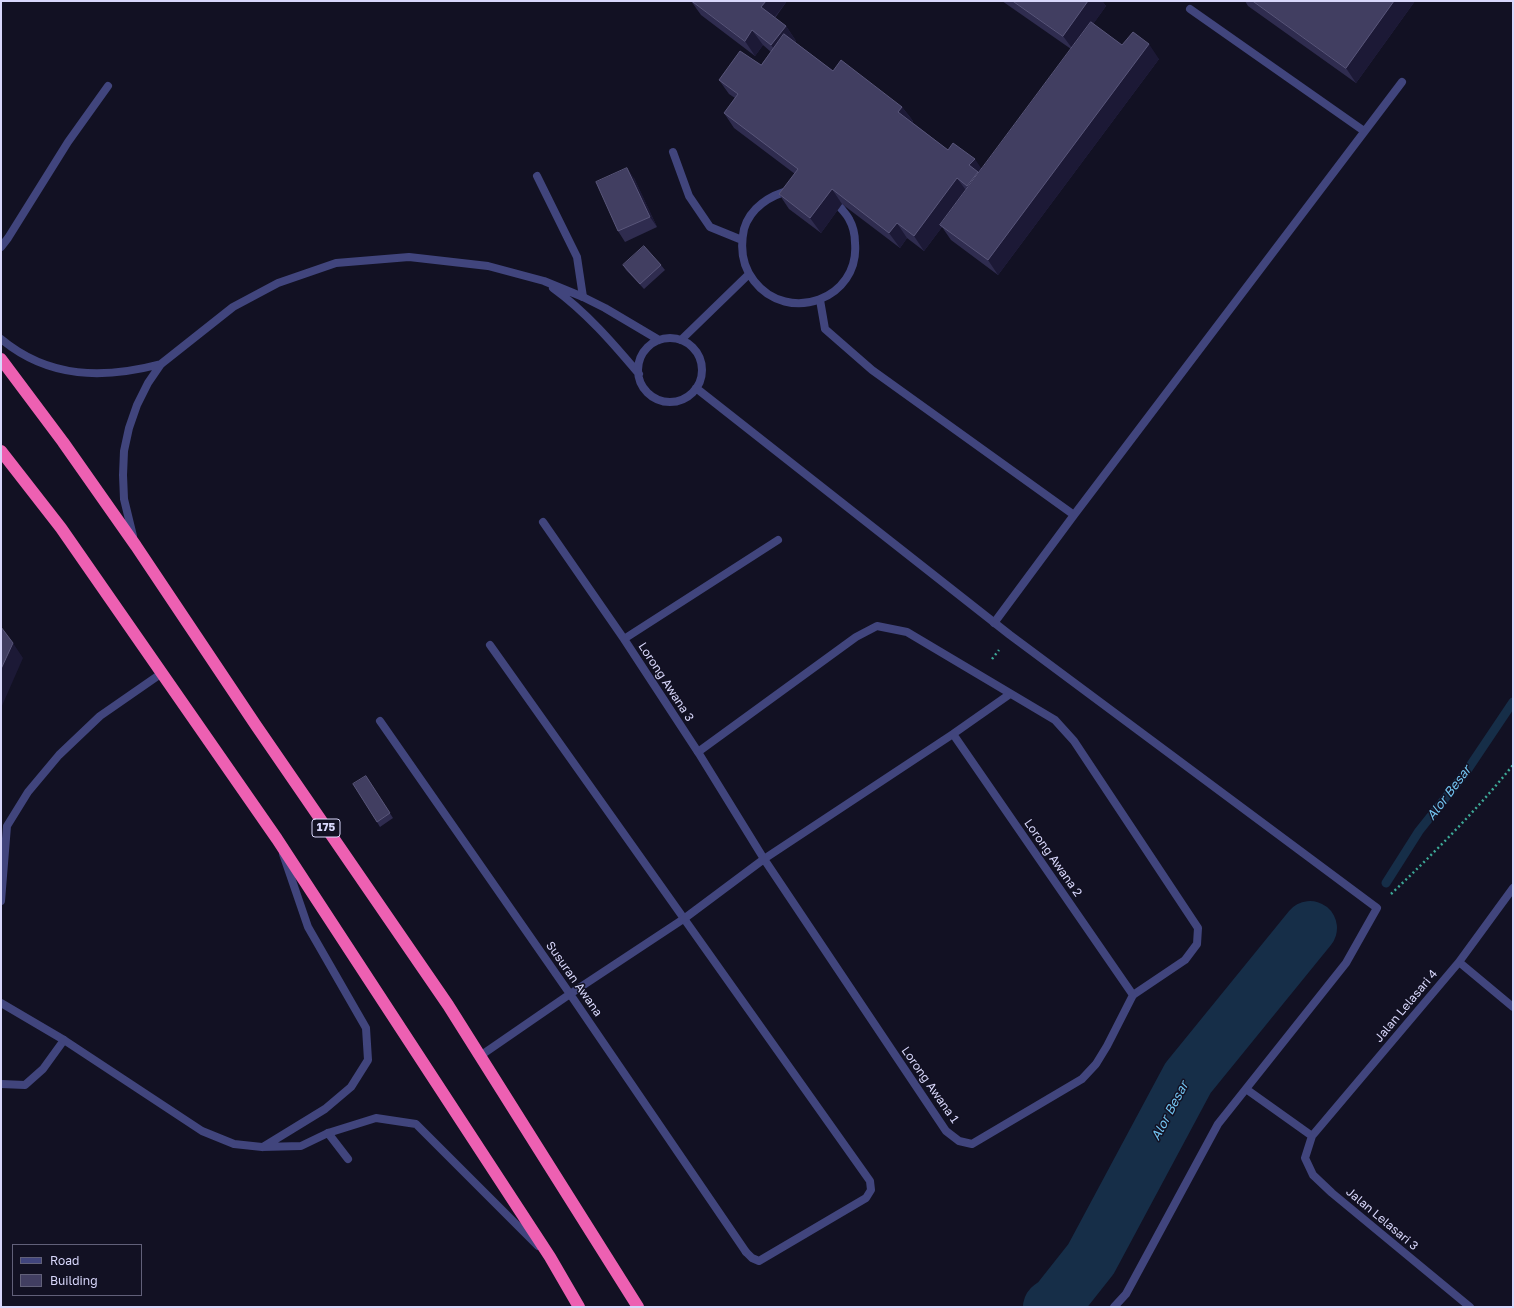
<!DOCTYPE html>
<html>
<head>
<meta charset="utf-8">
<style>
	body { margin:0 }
	#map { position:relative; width:1514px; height:1308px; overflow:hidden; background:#121123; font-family:"Golos Text",sans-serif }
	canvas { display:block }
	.frame { position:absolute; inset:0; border:2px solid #d8d7fb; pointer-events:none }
	.legend { position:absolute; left:12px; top:1244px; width:130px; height:52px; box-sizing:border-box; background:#121123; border:1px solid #616079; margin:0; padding:5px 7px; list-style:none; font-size:12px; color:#d8d7fb }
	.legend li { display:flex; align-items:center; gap:8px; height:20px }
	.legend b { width:20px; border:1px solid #616079 }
</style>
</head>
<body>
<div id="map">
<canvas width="1514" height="1308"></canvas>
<div class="frame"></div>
<ul class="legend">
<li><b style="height:5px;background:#41457d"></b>Road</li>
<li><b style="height:11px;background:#413e61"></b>Building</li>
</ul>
</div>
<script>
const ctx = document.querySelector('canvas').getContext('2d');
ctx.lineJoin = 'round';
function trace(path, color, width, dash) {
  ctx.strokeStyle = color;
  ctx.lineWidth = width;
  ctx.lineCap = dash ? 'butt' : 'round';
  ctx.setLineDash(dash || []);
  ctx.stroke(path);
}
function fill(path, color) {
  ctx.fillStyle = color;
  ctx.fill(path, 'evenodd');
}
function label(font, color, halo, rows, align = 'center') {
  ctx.font = font + ' "Golos Text",sans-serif';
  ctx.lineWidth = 3;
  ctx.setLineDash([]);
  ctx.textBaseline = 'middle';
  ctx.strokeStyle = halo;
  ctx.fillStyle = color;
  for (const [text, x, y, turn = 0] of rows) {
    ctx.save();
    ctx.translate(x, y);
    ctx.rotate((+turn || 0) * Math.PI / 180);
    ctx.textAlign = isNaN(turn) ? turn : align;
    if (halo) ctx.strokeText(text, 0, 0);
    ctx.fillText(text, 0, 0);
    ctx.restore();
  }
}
trace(new Path2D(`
	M 1386,883 L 1419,831 L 1466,772 L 1513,702`), '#162e48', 9);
trace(new Path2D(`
	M 1050,1307 L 1057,1302 L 1091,1259 L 1188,1078 L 1310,928`), '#162e48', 54);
trace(new Path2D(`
	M 992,659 L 999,650
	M 1391,894 C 1434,853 1476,811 1513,765`), '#3da997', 2.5, [2, 3]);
trace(new Path2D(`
	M 1190,9 L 1364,131
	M 673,152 L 689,196 L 710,227 L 742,240
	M 537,176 L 577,257 L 583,297
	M 791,190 C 770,195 750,208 744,229 C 740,248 742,266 754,281 C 788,325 860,299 855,243 C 855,235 853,226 849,219 C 847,215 843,211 840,207
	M 1,247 L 8,238 L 68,142 L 108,86
	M 820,300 L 825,329 L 872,370 L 1074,515 L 1402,82
	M 681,340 L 749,274
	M 994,623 L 1074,515
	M 490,645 L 870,1181 L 871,1190 L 866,1198 L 759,1261 L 752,1258 L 746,1252
	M 698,752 L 856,637 L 877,626 L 907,632 L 1055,720 L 1074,741 L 1198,928 L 1197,944 L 1185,960 L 1133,995
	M 1,901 L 7,826 L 28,792 L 59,755 L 100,716 L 162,673
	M 1,1084 L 25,1085 L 43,1069 L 64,1040
	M 328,1133 L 348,1159`), '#41457d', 8);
trace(new Path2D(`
	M 553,288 C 586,312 612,342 639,374
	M638 370a32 32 0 1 1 64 0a32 32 0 1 1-64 0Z
	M 1,339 C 49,379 104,379 161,364
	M 696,388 L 1010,635 L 1377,908 L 1346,963 L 1218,1124 L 1126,1294 L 1114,1307
	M 543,522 L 624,639 L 698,752 L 764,859 L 946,1131 L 959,1141 L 972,1144 L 1082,1079 L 1096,1064 L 1107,1046 L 1133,995 L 953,734
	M 133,536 L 124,499 L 123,475 L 124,451 L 129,428 L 137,405 L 148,383 L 161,364 L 233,307 L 278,283 L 336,263 L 409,257 L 488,266 L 544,281 L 583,297 L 605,308 L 659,340
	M 624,639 L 778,540
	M 380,721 L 570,994 L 746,1252
	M 1459,962 L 1513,1007
	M 1,1003 L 64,1040 L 202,1131 L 234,1144 L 262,1147 L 301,1146 L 328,1133 L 376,1118 L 416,1124 L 538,1246
	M 480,1056 L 570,994 L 685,918 L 764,859 L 953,734 L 1010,694
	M 1246,1089 L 1312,1136
	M 263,1147 L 325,1109 L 351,1087 L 368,1060 L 366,1028 L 308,927 L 283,854
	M 1470,1307 L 1332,1193 L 1313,1175 L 1305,1158 L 1312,1136 L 1459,962 L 1513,888`), '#41457d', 8);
trace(new Path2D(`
	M 1,359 L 63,442 L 136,546 L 255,724 L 448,1005 L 638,1307
	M 1,451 L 61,528 L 277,839 L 550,1257 L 579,1307`), '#ed60b2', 12);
fill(new Path2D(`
	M 691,1 L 787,1 L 775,18 L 786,26 L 796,41 L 795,42 L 833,71 L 902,107 L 913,121 L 912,122 L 948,150 L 982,169 L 1071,49 L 1002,1 L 1102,1 L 1106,6 L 1093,24 L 1122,45 L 1159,59 L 998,275 L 951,240 L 942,227 L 924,251 L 907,238 L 900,248 L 842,204 L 821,233 L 789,209 L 779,194 L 795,174 L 734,128 L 724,113 L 735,98 L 729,94 L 719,80 L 761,65 L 771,52 L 763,45 L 755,56 L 701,15 Z
	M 1245,1 L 1415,1 L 1356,83 L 1248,6 Z
	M 634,178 L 657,227 L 625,242 L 618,231 Z
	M 623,265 L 661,265 L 665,270 L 644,289 L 626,270 Z
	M 366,776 L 393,818 L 380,827 L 377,822 Z`), '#2f2c4f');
fill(new Path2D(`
	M 766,1 L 787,1 L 771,22 L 761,7 Z
	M 1088,1 L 1102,1 L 1106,6 L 1074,51 L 1063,36 Z
	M 1394,1 L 1415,1 L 1356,83 L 1346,68 Z
	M 786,26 L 796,41 L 782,60 L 771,45 Z
	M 752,30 L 763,45 L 755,56 L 745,41 Z
	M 1149,44 L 1159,59 L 998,275 L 988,260 Z
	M 902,107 L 913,121 L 909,126 L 898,112 Z
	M 975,159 L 985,174 L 978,201 L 967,186 L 969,165 Z
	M 627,168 L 634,178 L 657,227 L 650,217 Z
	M 957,178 L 968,193 L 940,225 L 942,227 L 924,251 L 914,236 Z
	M 832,189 L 842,204 L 821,233 L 810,218 Z
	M 897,223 L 907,238 L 900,248 L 889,233 Z
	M 13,643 L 23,658 L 1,708 L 1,669 Z`), '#1c1936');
const building = new Path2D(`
	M 692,1 L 766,1 L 761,7 L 786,26 L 771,45 L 752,30 L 745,41 Z
	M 1013,1 L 1088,1 L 1063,36 Z
	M 1253,1 L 1394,1 L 1346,68 Z
	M 1091,22 L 1122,45 L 1133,32 L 1149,44 L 988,260 L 940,225 Z
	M 784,34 L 833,71 L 841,60 L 902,107 L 898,112 L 948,150 L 953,143 L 975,159 L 969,165 L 978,172 L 967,186 L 957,178 L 914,236 L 897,223 L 889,233 L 832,189 L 810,218 L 779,194 L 798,169 L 724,113 L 738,94 L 719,80 L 740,51 L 761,65 Z
	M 627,168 L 650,217 L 618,231 L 596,182 Z
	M 644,246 L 661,265 L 640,284 L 623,265 Z
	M 1,627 L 13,643 L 1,669 Z
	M 366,776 L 390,813 L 377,822 L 353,784 Z`);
fill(building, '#413e61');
trace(building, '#59567a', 1);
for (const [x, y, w] of [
	[326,828,28]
]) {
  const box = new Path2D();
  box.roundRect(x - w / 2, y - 9, w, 18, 3);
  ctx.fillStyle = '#121123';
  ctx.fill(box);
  trace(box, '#d8d7fb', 1);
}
label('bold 11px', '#d8d7fb', null, [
	["175",326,828]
]);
label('12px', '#d8d7fb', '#121123', [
	["Lorong Awana 3",666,682,57],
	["Lorong Awana 2",1053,858,55],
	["Susuran Awana",574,979,55],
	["Jalan Lelasari 4",1406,1006,-50],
	["Lorong Awana 1",930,1085,55],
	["Jalan Lelasari 3",1382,1219,40]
]);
label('italic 13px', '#71c2ef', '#121123', [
	["Alor Besar",1449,793,-53],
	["Alor Besar",1170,1111,-62]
]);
</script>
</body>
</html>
